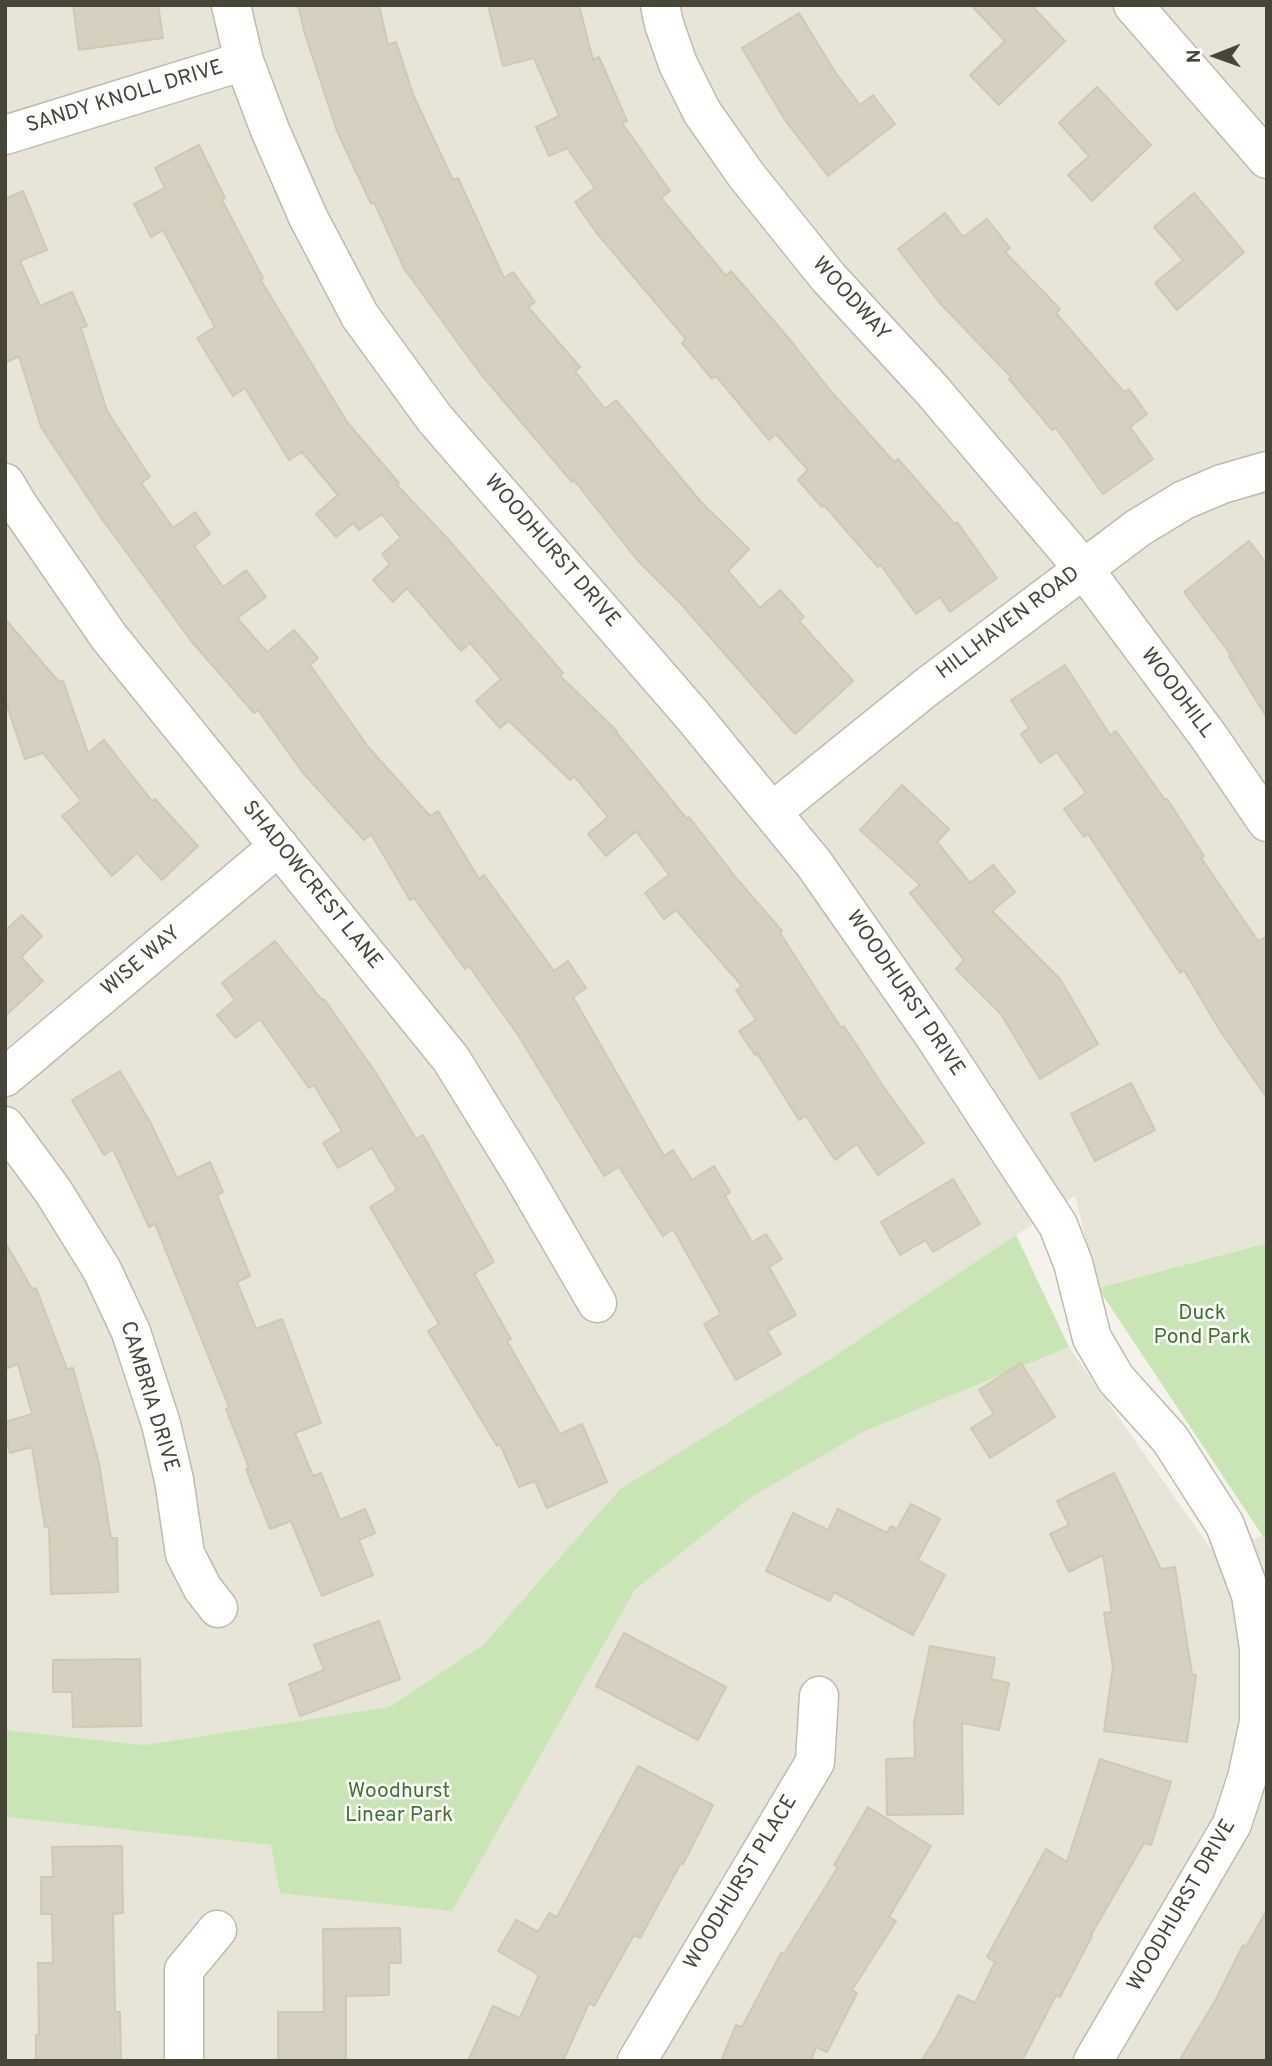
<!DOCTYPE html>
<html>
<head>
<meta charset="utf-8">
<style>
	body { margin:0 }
	#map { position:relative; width:1272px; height:2066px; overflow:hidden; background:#f4f2ea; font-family:Overpass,sans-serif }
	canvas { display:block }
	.frame { position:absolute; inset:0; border:7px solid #474438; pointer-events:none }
	.north { position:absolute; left:1181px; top:21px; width:70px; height:70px; -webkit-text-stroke:5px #fff; paint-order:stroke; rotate:269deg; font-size:19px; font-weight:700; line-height:28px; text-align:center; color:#474438 }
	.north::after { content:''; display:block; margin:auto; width:24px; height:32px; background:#474438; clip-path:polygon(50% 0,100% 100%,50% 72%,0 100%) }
</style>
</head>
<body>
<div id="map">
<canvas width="1272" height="2066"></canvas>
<div class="frame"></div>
<div class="north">N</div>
</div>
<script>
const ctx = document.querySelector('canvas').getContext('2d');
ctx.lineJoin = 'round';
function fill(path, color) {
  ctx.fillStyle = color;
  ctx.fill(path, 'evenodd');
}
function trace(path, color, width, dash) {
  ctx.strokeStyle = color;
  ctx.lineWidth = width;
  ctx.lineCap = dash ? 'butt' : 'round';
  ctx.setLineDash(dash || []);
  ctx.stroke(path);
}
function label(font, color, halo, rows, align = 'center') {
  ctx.font = font + ' Overpass,sans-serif';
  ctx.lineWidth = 5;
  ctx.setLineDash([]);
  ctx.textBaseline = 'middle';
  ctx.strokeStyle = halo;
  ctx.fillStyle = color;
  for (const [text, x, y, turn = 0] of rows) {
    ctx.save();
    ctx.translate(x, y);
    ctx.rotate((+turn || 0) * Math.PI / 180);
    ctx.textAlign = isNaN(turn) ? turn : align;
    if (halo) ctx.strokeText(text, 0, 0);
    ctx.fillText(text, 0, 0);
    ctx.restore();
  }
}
fill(new Path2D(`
	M 5,5 L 1267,5 L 1267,1243 L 1098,1288 L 1075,1196 L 824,1363 L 620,1489 L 483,1645 L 389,1707 L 144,1745 L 5,1730 Z
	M 1069,1347 L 1211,1549 L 1267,1535 L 1267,2061 L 5,2061 L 5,1817 L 272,1845 L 452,1911 L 635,1590 L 750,1498 L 865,1431 Z`), '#e7e5d8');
fill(new Path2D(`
	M 1016,1235 L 1069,1347 L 865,1431 L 750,1498 L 635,1590 L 452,1911 L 280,1893 L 271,1845 L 5,1817 L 5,1730 L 144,1745 L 389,1707 L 483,1645 L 620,1489 L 824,1363 Z
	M 1267,1243 L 1267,1535 L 1264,1538 L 1098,1288 Z`), '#c9e5b5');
const building = new Path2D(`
	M 73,5 L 158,5 L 163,38 L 79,50 Z
	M 298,5 L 379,5 L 388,45 L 396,42 L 414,97 L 453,180 L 458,178 L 504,278 L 513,272 L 535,302 L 528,307 L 580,367 L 575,371 L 605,409 L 616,400 L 701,502 L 749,549 L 728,571 L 760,608 L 780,590 L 804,617 L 799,621 L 853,681 L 795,734 L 681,604 L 638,561 L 574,480 L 572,482 L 480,373 L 405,270 L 374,202 L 371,204 L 337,131 L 305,34 Z
	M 488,5 L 579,5 L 593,60 L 599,57 L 627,121 L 622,123 L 670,191 L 661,198 L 726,276 L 731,271 L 791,341 L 830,390 L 894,462 L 898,459 L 955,524 L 957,522 L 997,578 L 950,612 L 940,597 L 916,614 L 881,565 L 878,567 L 824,505 L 822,507 L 798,480 L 808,470 L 776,434 L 769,440 L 716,376 L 712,379 L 682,343 L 686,339 L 596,232 L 575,202 L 595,188 L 567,148 L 549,156 L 536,127 L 559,116 L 534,58 L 503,66 Z
	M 971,5 L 1031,5 L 1065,41 L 999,105 L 970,75 L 1005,41 Z
	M 799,13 L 835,72 L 860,105 L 873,95 L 895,124 L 828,176 L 785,120 L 742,48 Z
	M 1097,87 L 1151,145 L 1092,201 L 1068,175 L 1089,156 L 1059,123 Z
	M 199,145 L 225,198 L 222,200 L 263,278 L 260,279 L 347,422 L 399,483 L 397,485 L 447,538 L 563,673 L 560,676 L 617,731 L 616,732 L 687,819 L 689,817 L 737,879 L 782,931 L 780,933 L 841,1028 L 844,1026 L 885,1089 L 924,1143 L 878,1175 L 857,1144 L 835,1160 L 806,1116 L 799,1120 L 757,1053 L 755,1055 L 739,1031 L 756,1020 L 736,990 L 742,986 L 676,910 L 664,919 L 645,893 L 669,875 L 636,831 L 606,856 L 588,834 L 608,817 L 574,776 L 570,780 L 509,721 L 500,728 L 476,701 L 501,679 L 470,643 L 461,651 L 407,588 L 393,602 L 373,580 L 390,564 L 382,554 L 401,538 L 382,514 L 359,530 L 353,523 L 336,537 L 316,514 L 338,495 L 302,452 L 289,460 L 245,388 L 233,396 L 197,338 L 215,327 L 163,230 L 151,237 L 134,204 L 165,188 L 155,168 Z
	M 23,191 L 47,250 L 20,261 L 40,306 L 72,292 L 87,326 L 81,328 L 107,411 L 150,477 L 141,483 L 173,528 L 195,512 L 210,534 L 194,546 L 223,587 L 246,570 L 266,597 L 237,618 L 267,652 L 294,630 L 318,658 L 310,665 L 369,748 L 430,816 L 438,811 L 479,879 L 484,875 L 554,971 L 568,961 L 586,988 L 573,997 L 664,1156 L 673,1150 L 692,1180 L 714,1166 L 730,1192 L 725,1196 L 752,1242 L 766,1234 L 782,1259 L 769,1267 L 796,1315 L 767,1331 L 781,1354 L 736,1380 L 704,1324 L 721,1314 L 673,1229 L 663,1236 L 619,1167 L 604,1176 L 518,1035 L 469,966 L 465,969 L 414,898 L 410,900 L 371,834 L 364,840 L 303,773 L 258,710 L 254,713 L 192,642 L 102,519 L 41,427 L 19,356 L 5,363 L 5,199 Z
	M 1194,193 L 1244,252 L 1177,310 L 1155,283 L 1183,260 L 1154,227 Z
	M 945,213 L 963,237 L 987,219 L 1010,248 L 1005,252 L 1060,309 L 1056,313 L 1124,392 L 1129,389 L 1147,414 L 1130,427 L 1153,459 L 1103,494 L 1056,428 L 1052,430 L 1009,379 L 1011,377 L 939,302 L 898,249 Z
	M 1249,541 L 1267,564 L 1267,718 L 1229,656 L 1231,655 L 1184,592 Z
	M 5,619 L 59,682 L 63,681 L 88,753 L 104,740 L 152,801 L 155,799 L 198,846 L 162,880 L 137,853 L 112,876 L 62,816 L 81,801 L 43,753 L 25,759 L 5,700 Z
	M 1065,665 L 1110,735 L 1116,731 L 1165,800 L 1167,799 L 1204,856 L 1201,858 L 1258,941 L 1267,936 L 1267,1098 L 1221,1032 L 1184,970 L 1180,973 L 1088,834 L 1084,837 L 1064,809 L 1086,793 L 1057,752 L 1040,763 L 1021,734 L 1029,728 L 1011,700 Z
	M 902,785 L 949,829 L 937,842 L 970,883 L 993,865 L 1015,892 L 992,911 L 1060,979 L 1098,1044 L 1040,1079 L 1001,1014 L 956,969 L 964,960 L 910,893 L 920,885 L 860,830 Z
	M 22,915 L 42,936 L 21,957 L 43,981 L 5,1016 L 5,931 Z
	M 275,941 L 322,1000 L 324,999 L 376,1073 L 416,1139 L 423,1135 L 494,1262 L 474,1274 L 511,1339 L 507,1341 L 560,1434 L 582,1424 L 607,1482 L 547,1508 L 535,1481 L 519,1487 L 500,1444 L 497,1446 L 428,1331 L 439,1324 L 370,1207 L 397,1190 L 372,1148 L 338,1168 L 323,1143 L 342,1131 L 314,1085 L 309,1088 L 260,1019 L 236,1038 L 217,1015 L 235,1000 L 222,983 Z
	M 120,1071 L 150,1122 L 177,1178 L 210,1162 L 223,1192 L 217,1195 L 250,1276 L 237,1282 L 256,1329 L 282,1319 L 321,1423 L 295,1433 L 313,1476 L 321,1473 L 340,1520 L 365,1509 L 375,1533 L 359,1540 L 373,1575 L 322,1596 L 291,1521 L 270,1529 L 246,1469 L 249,1468 L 226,1409 L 229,1407 L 155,1224 L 149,1227 L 113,1149 L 104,1155 L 72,1100 Z
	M 1131,1083 L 1155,1130 L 1095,1161 L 1071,1114 Z
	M 953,1179 L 980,1224 L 933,1252 L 926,1240 L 900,1255 L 881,1222 Z
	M 5,1242 L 32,1289 L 36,1288 L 67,1369 L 73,1368 L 99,1463 L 111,1538 L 117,1538 L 118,1592 L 51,1594 L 49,1526 L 45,1527 L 32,1447 L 10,1453 L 5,1433 L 5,1422 L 32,1414 L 18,1364 L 5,1369 Z
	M 1021,1363 L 1055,1417 L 990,1458 L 971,1428 L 994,1414 L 979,1390 Z
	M 1114,1473 L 1161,1569 L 1175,1567 L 1192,1674 L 1196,1675 L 1187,1742 L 1104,1731 L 1113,1667 L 1104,1613 L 1112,1612 L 1103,1555 L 1069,1572 L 1050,1534 L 1069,1525 L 1057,1501 Z
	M 911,1504 L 940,1519 L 918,1560 L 945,1575 L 913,1635 L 834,1592 L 830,1601 L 766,1571 L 793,1513 L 828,1530 L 838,1509 L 887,1533 L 891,1526 L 897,1529 Z
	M 379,1621 L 400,1679 L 300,1716 L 289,1684 L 324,1670 L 314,1645 Z
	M 624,1633 L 726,1687 L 698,1740 L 596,1686 Z
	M 930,1646 L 995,1658 L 991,1679 L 1009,1683 L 999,1730 L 962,1723 L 963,1814 L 887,1815 L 886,1759 L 915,1758 L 914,1723 Z
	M 140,1659 L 141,1726 L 73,1727 L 72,1692 L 53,1692 L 53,1660 Z
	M 1100,1759 L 1171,1782 L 1151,1845 L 1144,1843 L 1091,1935 L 1092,1936 L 1060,1997 L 1056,1995 L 1022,2061 L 921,2061 L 937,2036 L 958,1995 L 975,2003 L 995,1962 L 987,1957 L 1046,1849 L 1067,1862 Z
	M 638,1766 L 713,1805 L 683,1864 L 681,1863 L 640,1938 L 634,1935 L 594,2006 L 589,2003 L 563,2061 L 468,2061 L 493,2006 L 520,2018 L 539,1975 L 498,1951 L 516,1920 L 538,1932 L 549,1913 L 557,1917 Z
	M 868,1807 L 931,1846 L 889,1917 L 896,1921 L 852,1990 L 857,1993 L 827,2052 L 816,2047 L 811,2061 L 721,2061 L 736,2025 L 742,2027 L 781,1953 L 784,1954 L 838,1867 L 834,1865 Z
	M 122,1846 L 123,1913 L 113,1914 L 115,2012 L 120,2012 L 121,2061 L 36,2061 L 36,2035 L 39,2035 L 38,1963 L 53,1963 L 52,1914 L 41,1914 L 41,1877 L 53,1877 L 52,1847 Z
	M 1267,1910 L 1267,2061 L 1179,2061 L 1215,2001 L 1243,1945 L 1246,1947 Z
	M 400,1928 L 401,1963 L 389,1963 L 389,1995 L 346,1996 L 346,2061 L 278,2061 L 278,2012 L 324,2012 L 323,1929 Z`);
fill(building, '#d5d0c0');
trace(building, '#cfc8b4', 2);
const minor = new Path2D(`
	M 231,5 L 244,61 L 270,130 L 308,217 L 360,316 L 435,419 L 693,716 L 815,865 L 935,1037 L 1058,1225 L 1073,1263 L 1092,1338 L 1116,1379 L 1170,1439 L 1225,1525 L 1251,1595 L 1259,1648 L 1259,1722 L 1247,1778 L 1232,1824 L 1093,2061
	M 660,5 L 664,24 L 678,64 L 702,112 L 746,175 L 828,277 L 932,390 L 1083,568 L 1209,737 L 1267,822
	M 1133,5 L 1267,159
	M 5,135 L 244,61
	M 5,483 L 18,505 L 109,637 L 451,1059 L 522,1174 L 597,1303
	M 772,812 L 928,686 L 1138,528 L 1184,500 L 1222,484 L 1267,471
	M 5,1077 L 279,846
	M 5,1126 L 53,1191 L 102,1270 L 131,1332 L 161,1424 L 174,1480 L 185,1554 L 203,1589 L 218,1608
	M 184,2061 L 184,1970 L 217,1930
	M 637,2061 L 815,1762 L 819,1696`);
trace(minor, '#bfbbad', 41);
trace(minor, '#fff', 38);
label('21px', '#474438', '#fff', [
	["SANDY KNOLL DRIVE",125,98,-17],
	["WOODWAY",850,300,48],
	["WOODHURST DRIVE",551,552,49],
	["HILLHAVEN ROAD",1009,624,-37],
	["WOODHILL",1176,694,53],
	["SHADOWCREST LANE",311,886,51],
	["WISE WAY",142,962,-40],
	["WOODHURST DRIVE",904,994,56],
	["CAMBRIA DRIVE",148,1397,73],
	["WOODHURST PLACE",742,1883,-59],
	["WOODHURST DRIVE",1183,1906,-60]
]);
label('21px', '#3f762f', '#fff', [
	["Duck",1202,1315],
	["Pond Park",1202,1339],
	["Woodhurst",399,1793],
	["Linear Park",399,1817]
]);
</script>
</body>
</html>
